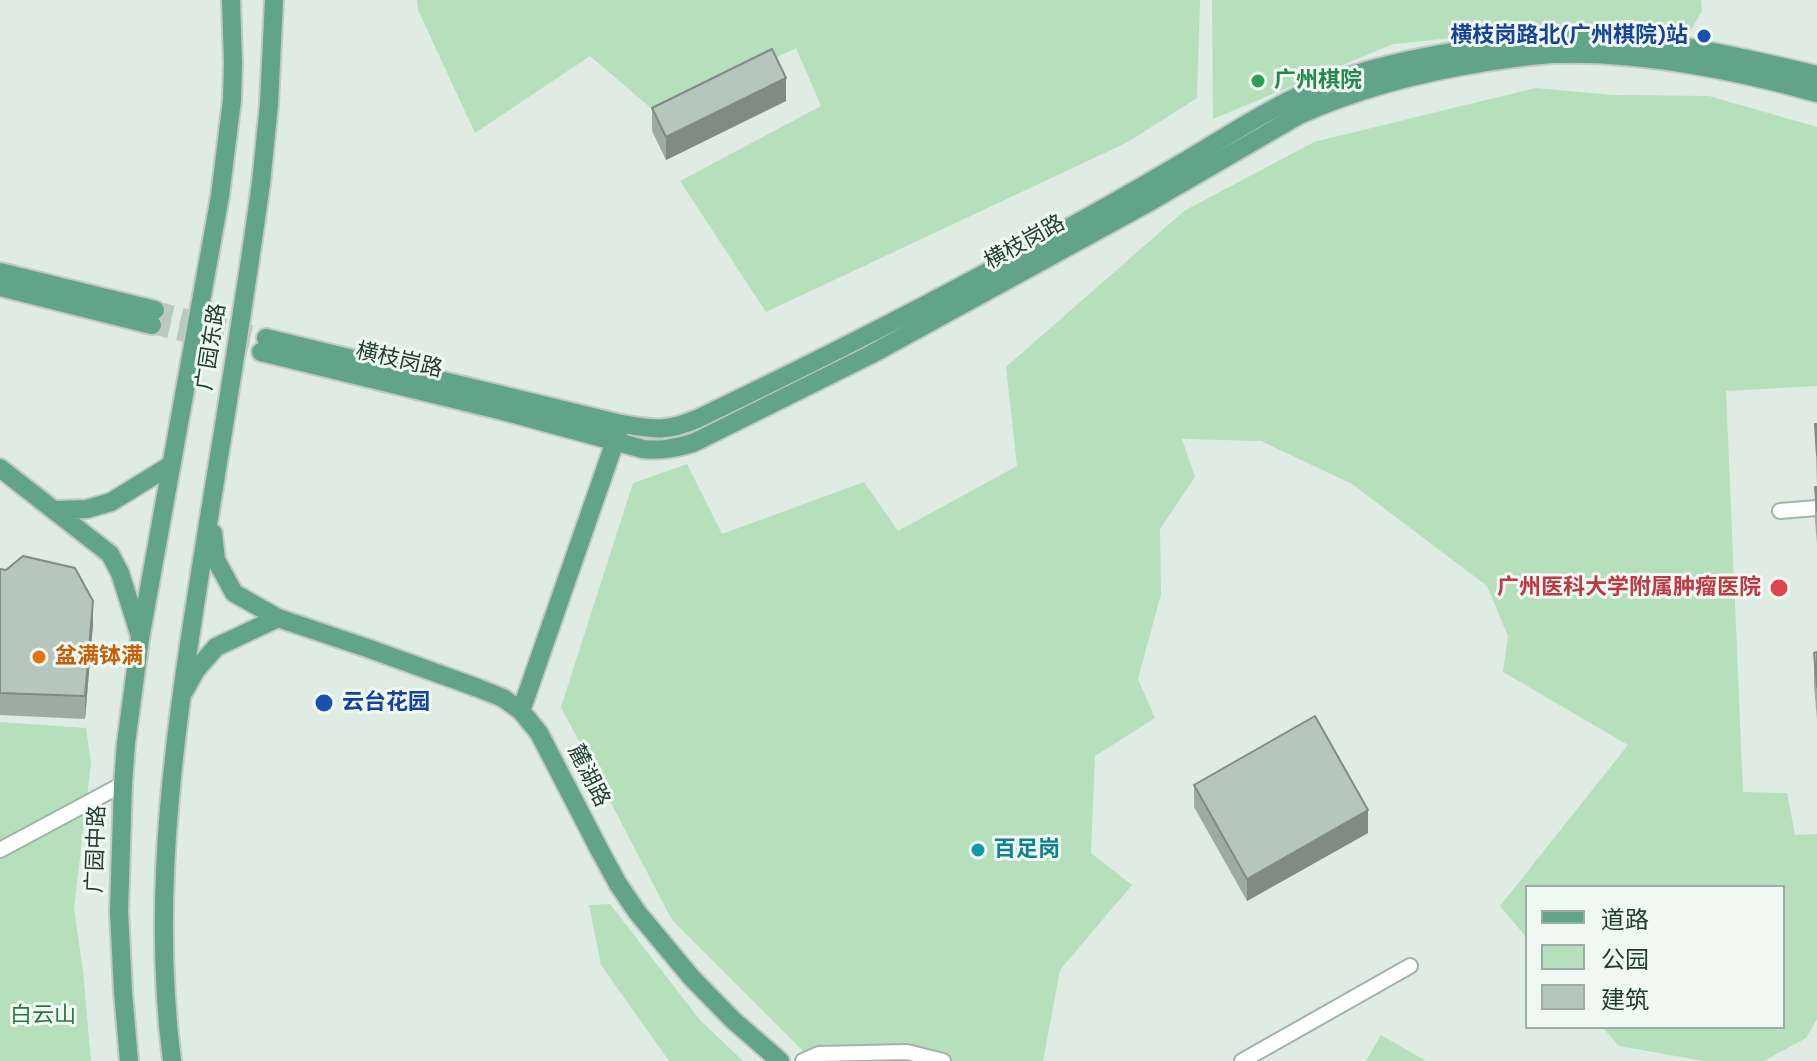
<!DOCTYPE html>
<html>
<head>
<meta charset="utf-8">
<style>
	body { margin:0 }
	#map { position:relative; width:1817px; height:1061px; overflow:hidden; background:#dfece4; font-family:"DM Sans","Noto Sans SC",sans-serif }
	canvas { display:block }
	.legend { position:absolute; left:1525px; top:885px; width:260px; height:144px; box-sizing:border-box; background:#f0f8f3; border:2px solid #9cada5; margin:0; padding:10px 14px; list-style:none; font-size:24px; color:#1f3d30 }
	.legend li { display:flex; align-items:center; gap:16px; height:40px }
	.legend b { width:40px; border:2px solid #9cada5 }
</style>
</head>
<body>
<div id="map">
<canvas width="1817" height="1061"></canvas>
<ul class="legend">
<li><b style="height:10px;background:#61a488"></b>道路</li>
<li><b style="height:22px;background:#b6dfbb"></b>公园</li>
<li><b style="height:22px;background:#b5c7bd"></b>建筑</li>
</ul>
</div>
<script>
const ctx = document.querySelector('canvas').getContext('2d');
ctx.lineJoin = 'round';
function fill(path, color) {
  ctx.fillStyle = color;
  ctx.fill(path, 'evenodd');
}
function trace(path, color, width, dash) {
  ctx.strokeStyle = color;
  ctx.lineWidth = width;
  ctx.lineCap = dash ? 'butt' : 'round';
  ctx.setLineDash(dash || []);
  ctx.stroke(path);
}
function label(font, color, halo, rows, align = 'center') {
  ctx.font = font + ' "DM Sans","Noto Sans SC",sans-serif';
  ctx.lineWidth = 6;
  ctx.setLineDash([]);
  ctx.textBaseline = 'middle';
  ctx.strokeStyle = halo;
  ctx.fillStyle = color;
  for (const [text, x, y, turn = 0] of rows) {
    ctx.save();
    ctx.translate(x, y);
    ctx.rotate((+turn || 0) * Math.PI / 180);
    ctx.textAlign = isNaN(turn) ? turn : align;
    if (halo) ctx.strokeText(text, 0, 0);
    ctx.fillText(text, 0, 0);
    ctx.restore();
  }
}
fill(new Path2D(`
	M 417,0 L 1200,0 L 1197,98 L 1128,142 L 766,312 L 680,181 L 821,106 L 796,48 L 659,115 L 590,56 L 475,133 L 418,10 Z
	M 1212,0 L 1701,0 L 1702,11 L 1687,37 L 1576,25 L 1393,44 L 1213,119 Z
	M 1535,88 L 1613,95 L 1709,96 L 1817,127 L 1817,386 L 1726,391 L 1743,792 L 1787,793 L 1795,835 L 1817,834 L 1817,1019 L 1806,1038 L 1764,1061 L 1704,1061 L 1619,1046 L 1602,1027 L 1783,1027 L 1783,887 L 1527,887 L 1527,938 L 1500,906 L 1628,745 L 1503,672 L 1508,636 L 1487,586 L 1352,484 L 1261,441 L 1182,439 L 1195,477 L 1160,529 L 1161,594 L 1138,679 L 1155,718 L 1095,756 L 1091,853 L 1132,885 L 1060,970 L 1043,1061 L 813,1061 L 672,920 L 561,707 L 633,483 L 687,464 L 722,534 L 864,482 L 898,531 L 1017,466 L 1006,367 L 1184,211 L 1314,142 Z
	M 0,722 L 86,728 L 91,763 L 74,908 L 83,971 L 91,1061 L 0,1061 Z
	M 610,904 L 700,1020 L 743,1061 L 669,1061 L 601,965 L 589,905 Z
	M 1381,1035 L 1426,1061 L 1366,1061 Z`), '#b6dfbb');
trace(new Path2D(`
	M 155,310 L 266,338
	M 152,325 L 261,352`), '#b9c9c0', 18, [18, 9]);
const minor = new Path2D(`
	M 1780,511 L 1817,508
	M 0,850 L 123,784
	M 803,1061 L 819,1054 L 907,1052 L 943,1061
	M 1242,1061 L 1410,966`);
const major = new Path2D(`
	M 0,272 L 155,310
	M 0,287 L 152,325
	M 266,338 L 617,423 C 652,429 664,433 697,419 C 818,361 938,300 1055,235 C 1098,212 1140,188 1182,163 C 1224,138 1265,111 1309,91 C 1359,69 1415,58 1468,49 C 1494,44 1520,39 1546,38 C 1638,33 1729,54 1817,75
	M 261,352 L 503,411 L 643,449 C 662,451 675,448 693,443 L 870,355 L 1151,201 L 1299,115 C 1359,88 1422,72 1486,62 C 1508,59 1531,55 1553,54 C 1637,51 1736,70 1817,93
	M 0,468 L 110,554 L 120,573 L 140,636
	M 55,510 L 87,509 L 111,502 L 171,465
	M 213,533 L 216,560 L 234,593 L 278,618 L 370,649 L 478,688 L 503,698 L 521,711 L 539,733 L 599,849 L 618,884 L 637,912 L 691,977 L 733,1020 L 780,1061
	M 185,690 L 196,670 L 216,647 L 278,618
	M 521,711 L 619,430
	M 129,1061 L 123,992 L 119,911 L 123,784 L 126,743 L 140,639 L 220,196 L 232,100 L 233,63 L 231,0
	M 172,1061 C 150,891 176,723 203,555 C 223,431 244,308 261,183 L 269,104 L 274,0`);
trace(minor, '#a2b4aa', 18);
trace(major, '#c0c9c5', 22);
trace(minor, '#fff', 14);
trace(major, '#61a488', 18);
fill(new Path2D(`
	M 786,101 L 666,160 L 652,131 L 652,108 Z
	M 1815,424 L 1817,424 L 1817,544 L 1815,520 L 1815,487 L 1817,487 Z
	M 0,569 L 93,624 L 85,719 L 0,715 Z
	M 1817,652 L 1817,719 L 1814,686 L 1814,653 Z
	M 1194,785 L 1368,833 L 1247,901 L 1194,807 Z`), '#9caba3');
fill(new Path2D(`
	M 786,78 L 786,101 L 666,160 L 666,137 Z
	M 93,601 L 93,624 L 85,719 L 85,696 Z
	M 1368,810 L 1368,833 L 1247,901 L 1247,879 Z`), '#7f8b84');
const building = new Path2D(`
	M 772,49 L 786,78 L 666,137 L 652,108 Z
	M 1815,424 L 1817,424 L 1817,455 Z
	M 1815,487 L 1817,487 L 1817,511 Z
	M 23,556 L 75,568 L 93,601 L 85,696 L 0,693 L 0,569 L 6,570 Z
	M 1817,652 L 1817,687 L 1814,653 Z
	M 1315,716 L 1368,810 L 1247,879 L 1194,785 Z`);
fill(building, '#b5c7bd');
trace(building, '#7f8b84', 2);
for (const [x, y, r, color] of [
	[1704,36,8,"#1a4fb4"],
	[1258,81,8,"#2e9e5b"],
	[1779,588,10,"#e0444e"],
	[39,657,8,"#e8710a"],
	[324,703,10,"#1a4fb4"],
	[978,850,8,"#0f9aa8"]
]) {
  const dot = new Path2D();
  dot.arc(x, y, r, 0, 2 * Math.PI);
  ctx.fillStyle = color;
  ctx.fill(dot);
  trace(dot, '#f0f8f3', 3);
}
label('bold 22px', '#164399', '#f0f8f3', [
	["横枝岗路北(广州棋院)站",1688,36],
	["云台花园",342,703,"left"]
], 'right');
label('bold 22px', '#27864d', '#f0f8f3', [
	["广州棋院",1274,81]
], 'left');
label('22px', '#1f3d30', '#f0f8f3', [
	["横枝岗路",1025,243,-29],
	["广园东路",212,347,-81],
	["横枝岗路",399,361,13],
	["麓湖路",588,776,63],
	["广园中路",97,849,-88]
]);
label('bold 22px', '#be3a42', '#f0f8f3', [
	["广州医科大学附属肿瘤医院",1761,588]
], 'right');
label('bold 22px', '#c56008', '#f0f8f3', [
	["盆满钵满",55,657]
], 'left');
label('bold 22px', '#0d838f', '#f0f8f3', [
	["百足岗",994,850]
], 'left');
label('22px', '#277739', '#f0f8f3', [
	["白云山",43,1016]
]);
</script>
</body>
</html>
